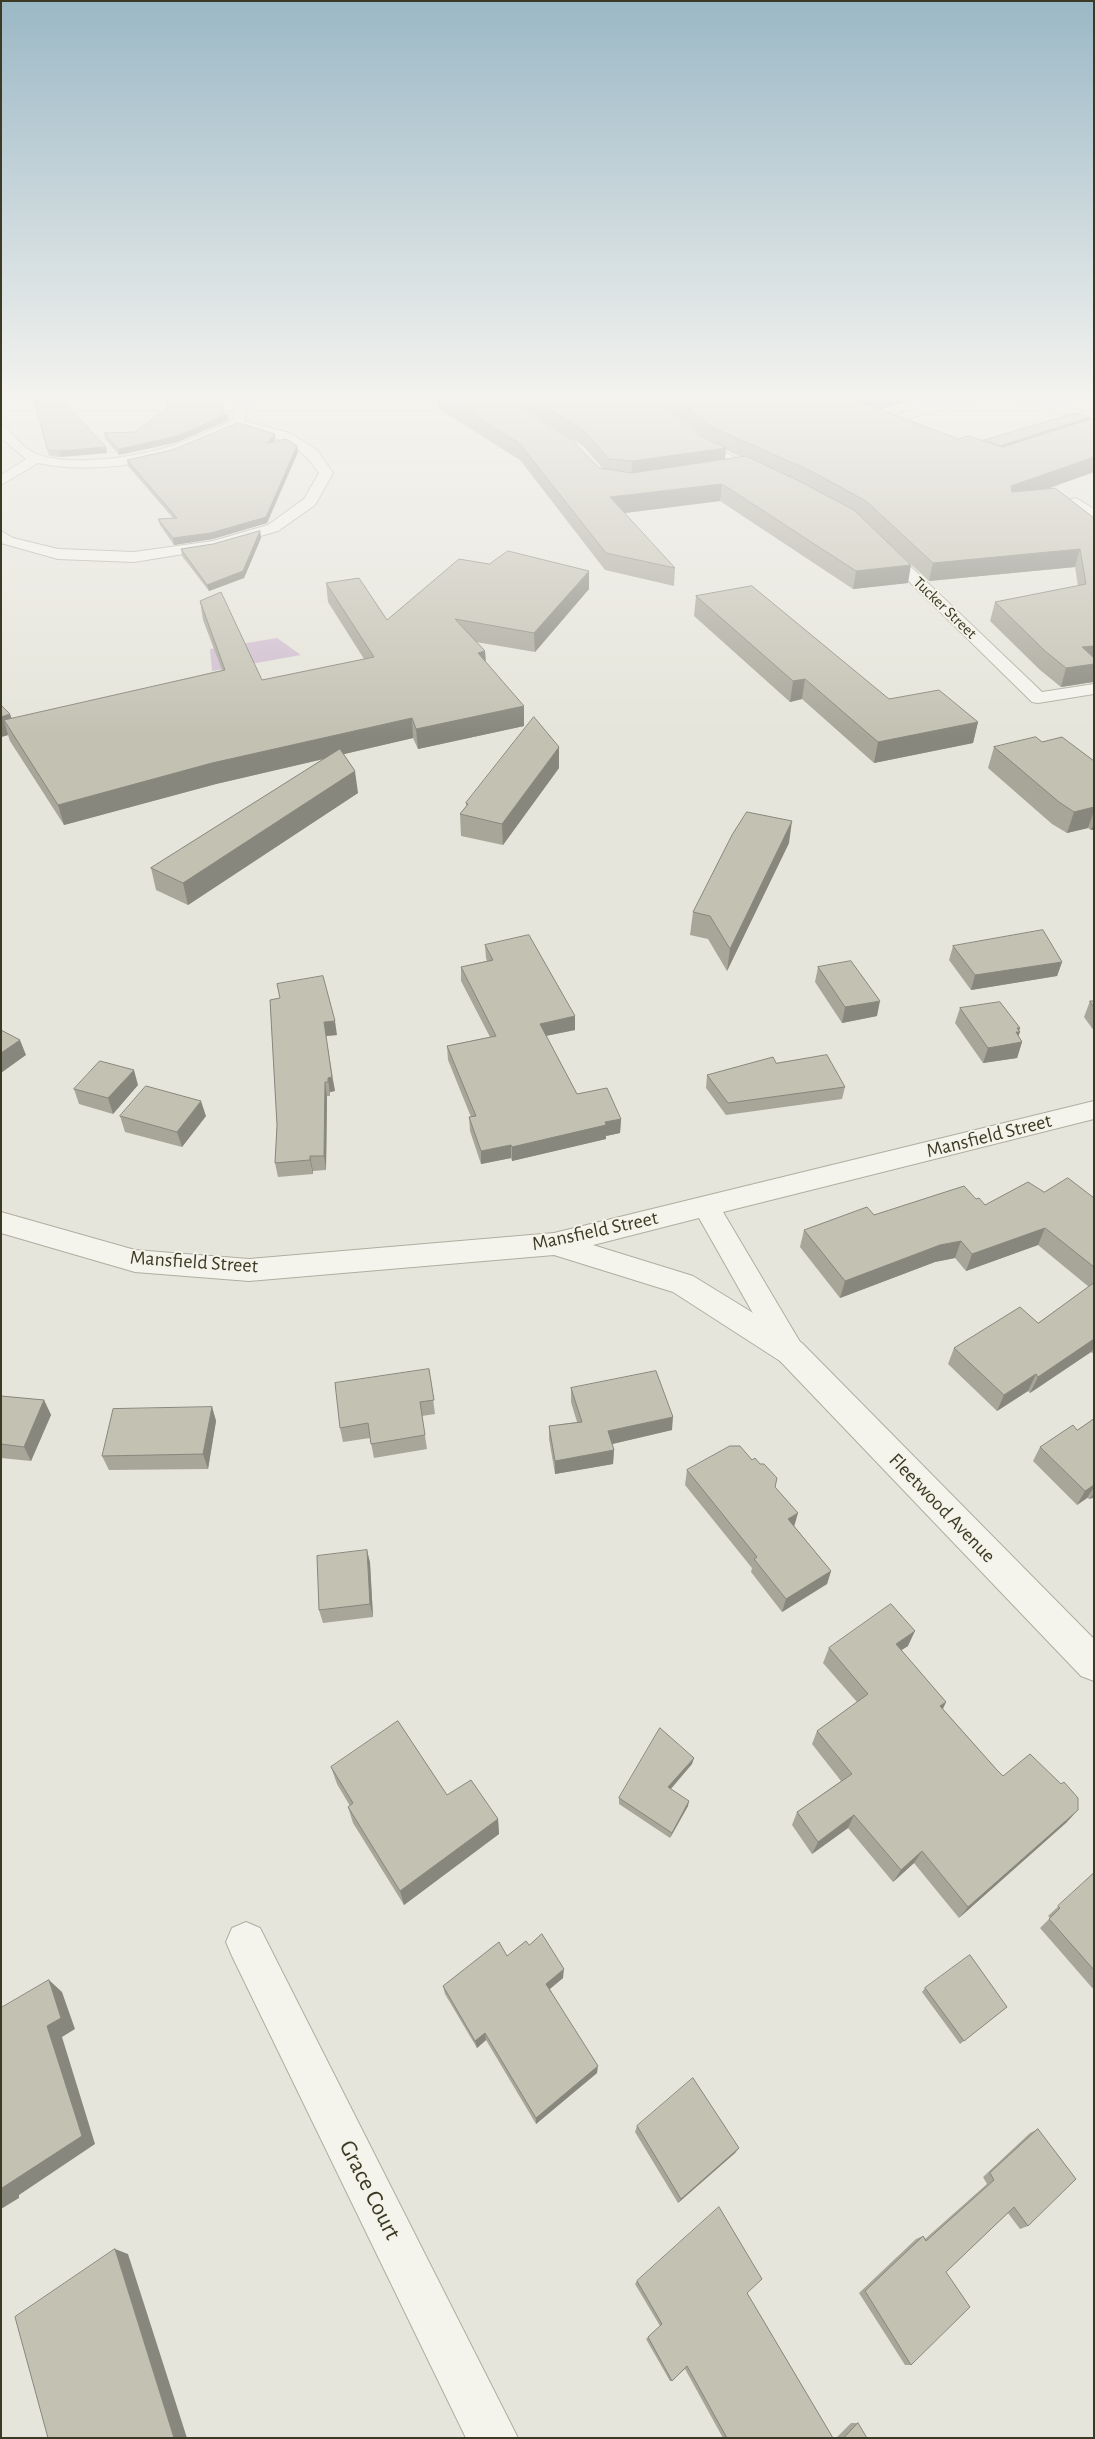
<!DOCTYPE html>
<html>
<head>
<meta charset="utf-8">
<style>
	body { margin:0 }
	#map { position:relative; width:1095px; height:2439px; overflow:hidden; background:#e6e5db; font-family:"Alegreya Sans",sans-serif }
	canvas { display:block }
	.frame { position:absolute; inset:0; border:2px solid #3c3a24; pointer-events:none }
</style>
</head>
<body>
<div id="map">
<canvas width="1095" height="2439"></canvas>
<div class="frame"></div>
</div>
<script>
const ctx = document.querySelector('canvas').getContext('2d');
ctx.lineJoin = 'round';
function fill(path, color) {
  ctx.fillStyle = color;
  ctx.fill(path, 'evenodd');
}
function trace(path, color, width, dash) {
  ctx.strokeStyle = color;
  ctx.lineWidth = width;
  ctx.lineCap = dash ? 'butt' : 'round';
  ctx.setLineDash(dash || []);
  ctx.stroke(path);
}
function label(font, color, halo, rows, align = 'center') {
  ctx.font = font + ' "Alegreya Sans",sans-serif';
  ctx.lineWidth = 4;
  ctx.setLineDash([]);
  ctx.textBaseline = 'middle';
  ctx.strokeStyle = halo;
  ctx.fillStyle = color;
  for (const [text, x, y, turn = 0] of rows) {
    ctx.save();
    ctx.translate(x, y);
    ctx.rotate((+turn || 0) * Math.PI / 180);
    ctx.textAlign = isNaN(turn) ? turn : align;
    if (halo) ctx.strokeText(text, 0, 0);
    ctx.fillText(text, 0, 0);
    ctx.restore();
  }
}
fill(new Path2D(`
	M 277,638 L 301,655 L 212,671 L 210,649 Z`), '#d0bcd0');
const minor = new Path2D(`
	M 242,395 L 254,395 L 244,421 L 290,433 L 317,450 L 333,473 L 315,505 L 278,531 L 214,549 L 134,562 L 58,559 L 1,543 L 1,531 L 13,538 L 58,549 L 134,552 L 213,541 L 268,525 L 304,499 L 319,473 C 302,448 286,440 257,432 C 252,431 244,427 239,427 C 230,427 200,445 189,449 C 147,466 82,473 38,463 L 1,485 L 1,475 L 26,459 L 1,438 L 1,426 L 6,427 C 14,437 23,447 34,453 C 67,468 138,457 171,446 C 192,440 212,429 232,421 Z
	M 515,395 L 547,395 C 540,402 525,400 516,405 L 519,410 L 539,422 L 541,425 L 539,428 C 526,431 509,415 503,404 Z
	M 649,395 L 661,395 L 668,411 L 710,445 L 770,475 L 763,479 L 758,478 L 700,451 L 659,416 Z
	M 964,395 L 983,395 L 981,398 L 904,420 L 924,430 L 923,433 L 913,433 L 886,420 L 888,417 Z
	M 1014,395 L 1033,395 L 1094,415 L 1094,423 L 1016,398 Z
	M 1076,498 L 1094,509 L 1094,520 L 1071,505 L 1069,502 L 1071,499 Z
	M 882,543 L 887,544 L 1042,692 L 1094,684 L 1094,694 L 1038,703 L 1032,702 L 877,550 L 875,547 L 877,544 Z
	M 1094,1101 L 1094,1119 L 723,1212 L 806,1352 L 802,1361 L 791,1364 L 780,1361 L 699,1218 L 554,1255 L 544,1251 L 540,1244 L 544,1237 L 554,1233 Z
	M 246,1922 L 260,1928 L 518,2438 L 466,2438 L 232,1956 L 226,1942 L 232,1928 Z`);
const tertiary = new Path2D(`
	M 1,1212 L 135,1250 L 249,1259 L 554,1233 L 693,1276 L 802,1343 L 1094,1639 L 1094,1681 L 1081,1676 L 780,1361 L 673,1292 L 554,1255 L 249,1281 L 135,1272 L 1,1233 Z`);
trace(minor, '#b0aea0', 2);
trace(tertiary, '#b0aea0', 2);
fill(minor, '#f4f4ed');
fill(tertiary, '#f4f4ed');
fill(new Path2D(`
	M 33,395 L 106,447 L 107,453 L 60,457 L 49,456 Z
	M 222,395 L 223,414 L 228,414 L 229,420 L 178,442 L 119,455 L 105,439 L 104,433 L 135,432 Z
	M 438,395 L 512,395 L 507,399 L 509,401 L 599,468 L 603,469 L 583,446 L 519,406 L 519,395 L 656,395 L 659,402 L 700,436 L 704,438 L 670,410 L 662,395 L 930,395 L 880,409 L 959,439 L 985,441 L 985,440 L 1090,417 L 1089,420 L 1094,418 L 1094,472 L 1047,489 L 1094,518 L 1094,679 L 1093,682 L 1061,687 L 1040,670 L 990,621 L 995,602 L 1078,586 L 1075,567 L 929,581 L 861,518 L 908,583 L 853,589 L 720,501 L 624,513 L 675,568 L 674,586 L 605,570 L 520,460 L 439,409 ZM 726,450 L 741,457 L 725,459 Z
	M 275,440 L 274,441 L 297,446 L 298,452 L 267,523 L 213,539 L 174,545 L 160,525 L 158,519 L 173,518 L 128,466 L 127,460 Z
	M 260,531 L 261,538 L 244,578 L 209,591 L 182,556 L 181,549 L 213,544 Z
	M 326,583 L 387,620 L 589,589 L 535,652 L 476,642 L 485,651 L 486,662 L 524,706 L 524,726 L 418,749 L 413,738 L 344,754 L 358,793 L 188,905 L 156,890 L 151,868 L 324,759 L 216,784 L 64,825 L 10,741 L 8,735 L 1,737 L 1,705 L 10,714 L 12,719 L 222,670 L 203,620 L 200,601 L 262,680 L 364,659 L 328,602 Z
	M 696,596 L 889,699 L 978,722 L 973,743 L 874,763 L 802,699 L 790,702 L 694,616 Z
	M 1042,742 L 1094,761 L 1094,830 L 1091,830 L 1088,828 L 1067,833 L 1052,824 L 988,768 L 994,747 Z
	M 559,768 L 503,845 L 461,836 L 460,814 L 466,807 L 466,803 Z
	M 789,843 L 727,971 L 708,939 L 690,935 L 693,912 Z
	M 485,945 L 575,1030 L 546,1036 L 577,1094 L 621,1119 L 620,1133 L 606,1136 L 606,1139 L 512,1161 L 511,1158 L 481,1164 L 470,1131 L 469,1117 L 471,1117 L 448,1060 L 447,1046 L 490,1037 L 461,981 L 461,967 L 487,961 L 486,958 Z
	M 953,946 L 1062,962 L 1057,976 L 971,990 L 949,960 Z
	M 818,967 L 877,1016 L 842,1023 L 815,982 Z
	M 270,1000 L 337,1035 L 326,1036 L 335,1091 L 330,1092 L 330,1096 L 327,1096 L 326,1170 L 313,1171 L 313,1174 L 278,1177 L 275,1163 L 277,1125 Z
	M 1090,1001 L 1094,1001 L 1094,1031 L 1084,1017 Z
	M 960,1008 L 1020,1028 L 1018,1036 L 1022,1042 L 1017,1058 L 983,1063 L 955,1023 Z
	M 776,1063 L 845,1087 L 842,1099 L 726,1115 L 706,1088 L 707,1075 Z
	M 138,1085 L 113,1114 L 79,1104 L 74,1089 Z
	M 120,1116 L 206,1116 L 182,1147 L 125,1132 Z
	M 1044,1192 L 1094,1198 L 1094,1354 L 1091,1352 L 1030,1393 L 1028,1391 L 997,1411 L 948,1364 L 954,1348 L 1038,1323 L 1089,1287 L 1038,1245 L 966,1271 L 955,1258 L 935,1262 L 840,1298 L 800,1247 L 804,1230 L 874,1215 L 976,1199 L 985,1205 Z
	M 429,1369 L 435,1414 L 422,1416 L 427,1449 L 374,1458 L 370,1438 L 343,1442 L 340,1428 Z
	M 571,1388 L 672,1430 L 612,1444 L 614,1450 L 613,1464 L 555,1474 L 549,1439 L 549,1426 L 577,1422 L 571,1402 Z
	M 1,1396 L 44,1400 L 51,1415 L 31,1461 L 1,1458 Z
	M 212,1407 L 216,1421 L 208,1469 L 109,1470 L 102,1456 Z
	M 1094,1419 L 1094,1497 L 1090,1499 L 1087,1498 L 1077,1505 L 1033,1461 L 1040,1447 L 1077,1430 Z
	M 687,1470 L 775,1487 L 794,1526 L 831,1571 L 827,1584 L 782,1612 L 751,1572 L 752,1568 L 685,1485 Z
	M 367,1550 L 370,1563 L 373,1617 L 323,1623 L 319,1610 Z
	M 908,1646 L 901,1650 L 946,1702 L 943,1709 L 997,1770 L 1003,1776 L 1067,1822 L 959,1918 L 914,1863 L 893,1882 L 848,1828 L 812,1854 L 792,1825 L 797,1812 L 841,1781 L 812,1744 L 817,1731 L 857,1702 L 823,1663 L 829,1648 Z
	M 692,1764 L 671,1789 L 688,1806 L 670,1838 L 619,1804 L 619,1798 Z
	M 331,1767 L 447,1795 L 498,1819 L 499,1834 L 404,1905 L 353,1823 L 348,1807 L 350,1806 L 337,1784 Z
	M 1094,1873 L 1094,1990 L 1040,1928 L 1050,1918 L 1048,1916 Z
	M 529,1945 L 563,1978 L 550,1989 L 597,2073 L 536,2124 L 486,2040 L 477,2048 L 445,1994 L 443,1986 L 507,1956 Z
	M 925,1988 L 1007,2007 L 960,2044 L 922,1992 Z
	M 637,2126 L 739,2148 L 735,2153 L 678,2203 L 635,2132 Z
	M 1038,2129 L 1028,2226 L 1020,2229 L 1008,2213 L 946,2272 L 911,2365 L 905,2365 L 859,2293 L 916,2239 L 923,2236 L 925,2239 L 987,2184 L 983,2177 L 1030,2133 Z
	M 637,2281 L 747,2293 L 833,2438 L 723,2438 L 685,2369 L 672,2381 L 670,2381 L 646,2339 L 660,2326 L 635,2284 Z
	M 851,2423 L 858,2423 L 867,2438 L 836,2438 Z`), '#a8a699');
fill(new Path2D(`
	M 222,395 L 224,416 L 228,414 L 229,420 L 178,442 L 119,455 L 118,449 Z
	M 501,395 L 512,395 L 501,404 Z
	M 877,395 L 930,395 L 854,417 L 857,401 Z
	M 1090,417 L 1088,423 L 999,452 L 1000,446 Z
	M 275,434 L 275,440 L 268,449 L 267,443 Z
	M 297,446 L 298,452 L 267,523 L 213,539 L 174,545 L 173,538 Z
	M 106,447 L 107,453 L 60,457 L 59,451 Z
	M 726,448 L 724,464 L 631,478 L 632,461 Z
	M 1094,457 L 1094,472 L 1007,503 L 1011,486 Z
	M 722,484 L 720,501 L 609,515 L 610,497 Z
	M 260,531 L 261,538 L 244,578 L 209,591 L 207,585 Z
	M 1080,549 L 1075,567 L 929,581 L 933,563 Z
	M 911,565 L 908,583 L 853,589 L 856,571 Z
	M 589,571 L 589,589 L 535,652 L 534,633 Z
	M 1094,646 L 1094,679 L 1093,682 L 1061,687 L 1066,668 L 1082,647 Z
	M 485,651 L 486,671 L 478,653 Z
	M 805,679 L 802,699 L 790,702 L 793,681 Z
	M 524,706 L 524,726 L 418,749 L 416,729 Z
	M 10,714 L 16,733 L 4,720 L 8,735 L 1,737 L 1,717 Z
	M 412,718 L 413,738 L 216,784 L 64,825 L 58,805 L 212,763 Z
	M 978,722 L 973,743 L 874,763 L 878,742 Z
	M 559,747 L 559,768 L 503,845 L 502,824 Z
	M 355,771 L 358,793 L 188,905 L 183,883 Z
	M 1094,807 L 1094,811 L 1088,828 L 1067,833 L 1074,812 Z
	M 792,821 L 789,843 L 727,971 L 730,949 Z
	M 1094,823 L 1094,830 L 1091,830 Z
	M 1062,962 L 1057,976 L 971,990 L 975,975 Z
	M 880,1001 L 877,1016 L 842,1023 L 845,1007 Z
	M 575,1016 L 575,1030 L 540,1037 L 540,1024 Z
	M 335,1021 L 337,1035 L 326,1036 L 324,1022 Z
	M 1017,1028 L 1020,1028 L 1018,1032 L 1020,1032 L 1016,1043 L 1022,1042 L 1017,1058 L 983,1063 L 988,1048 Z
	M 20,1040 L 26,1055 L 1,1073 L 1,1053 Z
	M 134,1070 L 138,1085 L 113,1114 L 108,1098 Z
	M 332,1077 L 335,1091 L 330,1092 L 330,1096 L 328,1078 Z
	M 325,1082 L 327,1096 L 326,1170 L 324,1156 Z
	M 201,1101 L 206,1116 L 182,1147 L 177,1132 Z
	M 621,1119 L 620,1133 L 606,1136 L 606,1139 L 512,1161 L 512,1147 L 605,1122 Z
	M 511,1145 L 511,1158 L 481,1164 L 481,1151 Z
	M 310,1156 L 313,1171 L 313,1174 L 310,1160 Z
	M 1045,1228 L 1038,1245 L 966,1271 L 972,1254 Z
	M 961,1241 L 955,1258 L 935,1262 L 840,1298 L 845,1281 L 940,1245 Z
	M 1094,1339 L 1094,1348 L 1091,1352 L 1030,1393 L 1038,1377 Z
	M 1036,1374 L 1028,1391 L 997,1411 L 1004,1395 Z
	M 44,1400 L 51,1415 L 31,1461 L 24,1447 Z
	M 212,1407 L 216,1421 L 208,1469 L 203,1454 Z
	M 673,1417 L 672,1430 L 608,1445 L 608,1431 Z
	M 614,1450 L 613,1464 L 555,1474 L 555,1461 Z
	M 1094,1485 L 1094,1487 L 1087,1498 L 1077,1505 L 1085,1491 Z
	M 1094,1493 L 1094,1497 L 1090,1499 Z
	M 798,1513 L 794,1527 L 788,1519 Z
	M 367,1550 L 370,1563 L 373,1617 L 370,1604 Z
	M 831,1571 L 827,1584 L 782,1612 L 786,1599 Z
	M 915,1631 L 908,1646 L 889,1658 L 896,1644 Z
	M 946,1702 L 939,1716 L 940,1706 Z
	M 694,1758 L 692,1764 L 667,1793 L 668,1787 Z
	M 689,1801 L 688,1806 L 670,1838 L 672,1833 Z
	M 1078,1810 L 1067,1822 L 959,1918 L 968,1907 Z
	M 854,1815 L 848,1828 L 812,1854 L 818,1842 Z
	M 498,1819 L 499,1834 L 404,1905 L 400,1891 Z
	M 922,1851 L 914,1863 L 893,1882 L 901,1870 Z
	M 564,1969 L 563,1978 L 546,1992 L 546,1984 Z
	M 49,1980 L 62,1992 L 75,2029 L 62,2037 L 95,2144 L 19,2195 L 19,2198 L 1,2209 L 1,2192 L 2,2188 L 47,2026 Z
	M 485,2033 L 486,2040 L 477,2048 L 475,2041 Z
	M 598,2066 L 597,2073 L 536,2124 L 536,2118 Z
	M 739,2148 L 735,2153 L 678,2203 L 681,2199 Z
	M 115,2249 L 128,2254 L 187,2438 L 174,2438 Z`), '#88877d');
const building = new Path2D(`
	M 33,395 L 57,395 L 106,447 L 59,451 L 48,450 Z
	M 166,395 L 222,395 L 223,414 L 228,414 L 177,436 L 120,449 L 118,449 L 104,433 L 135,432 L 166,409 Z
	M 441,395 L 505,395 L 509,401 L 571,439 L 599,468 L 632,473 L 746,456 L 799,481 L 854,510 L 911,565 L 856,571 L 722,484 L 610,497 L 675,568 L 606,553 L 519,443 Z
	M 526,395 L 656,395 L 659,402 L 700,436 L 726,448 L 632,461 L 609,459 L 583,430 Z
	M 672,395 L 877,395 L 857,401 L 959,439 L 968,436 L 1003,447 L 1094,418 L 1094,457 L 1011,486 L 1012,492 L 1055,488 L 1094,518 L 1094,646 L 1082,647 L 1094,658 L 1094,664 L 1066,668 L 1045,651 L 995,602 L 1086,584 L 1080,549 L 933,563 L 866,501 L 811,471 L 712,427 Z
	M 1077,413 L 1090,417 L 1000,446 L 985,440 Z
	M 238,423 L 275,434 L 267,443 L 286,439 L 297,446 L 266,517 L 211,533 L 173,538 L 158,519 L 177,518 L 127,460 L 172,450 Z
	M 260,531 L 243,571 L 207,585 L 181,549 L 213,544 Z
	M 508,551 L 589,571 L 534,633 L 455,619 L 485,651 L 478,653 L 524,706 L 416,729 L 412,718 L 212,763 L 58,805 L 4,720 L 225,670 L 200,601 L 221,592 L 262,680 L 374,657 L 326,583 L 359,578 L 387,620 L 459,559 L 489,564 Z
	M 752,586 L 889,699 L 939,690 L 978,722 L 878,742 L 805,679 L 793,681 L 696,596 Z
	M 1,705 L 10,714 L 1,717 Z
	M 534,717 L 559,747 L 502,824 L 460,814 L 468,804 L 466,803 Z
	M 1036,737 L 1042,742 L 1062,737 L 1094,761 L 1094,807 L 1074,812 L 1059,802 L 994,747 Z
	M 340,749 L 355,771 L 183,883 L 151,868 Z
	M 747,812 L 792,821 L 730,949 L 710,916 L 693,912 L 732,835 Z
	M 1043,930 L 1062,962 L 975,975 L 953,946 Z
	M 529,935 L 575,1016 L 540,1024 L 577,1094 L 607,1088 L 621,1119 L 605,1122 L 606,1125 L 512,1147 L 511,1145 L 481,1151 L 469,1117 L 476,1116 L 447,1046 L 496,1036 L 461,967 L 493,960 L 485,945 Z
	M 851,961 L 880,1001 L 845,1007 L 818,967 Z
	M 323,976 L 335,1021 L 324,1022 L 332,1077 L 328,1078 L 328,1082 L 325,1082 L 324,1156 L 310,1156 L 310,1160 L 275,1163 L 277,1125 L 270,1000 L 280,998 L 277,984 Z
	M 1090,1001 L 1094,1001 L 1094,1007 Z
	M 1000,1002 L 1020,1028 L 1017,1028 L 1020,1032 L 1016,1032 L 1022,1042 L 988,1048 L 960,1008 Z
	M 1,1030 L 20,1040 L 1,1053 Z
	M 827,1055 L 845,1087 L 728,1103 L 707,1075 L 773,1057 L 776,1063 Z
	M 100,1061 L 134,1070 L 108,1098 L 74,1089 Z
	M 146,1086 L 201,1101 L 177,1132 L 120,1116 Z
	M 1068,1178 L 1094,1198 L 1094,1267 L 1045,1228 L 972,1254 L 961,1241 L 940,1245 L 845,1281 L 804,1230 L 867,1207 L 874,1215 L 964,1186 L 976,1199 L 979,1198 L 985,1205 L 1028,1182 L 1044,1192 Z
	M 1094,1283 L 1094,1339 L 1038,1377 L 1036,1374 L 1004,1395 L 954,1348 L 1020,1307 L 1038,1323 Z
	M 429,1369 L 434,1400 L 420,1402 L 425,1435 L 371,1444 L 368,1423 L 340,1428 L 335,1383 Z
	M 656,1371 L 673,1417 L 608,1431 L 614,1450 L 555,1461 L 549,1426 L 582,1422 L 571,1388 Z
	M 1,1396 L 44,1400 L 24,1447 L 1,1444 Z
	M 212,1407 L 203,1454 L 102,1456 L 113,1409 Z
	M 1094,1419 L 1094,1485 L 1085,1491 L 1040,1447 L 1073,1425 L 1077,1430 Z
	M 730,1446 L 740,1446 L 752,1460 L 755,1458 L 760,1464 L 764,1464 L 777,1478 L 775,1487 L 798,1513 L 788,1519 L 831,1571 L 786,1599 L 754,1559 L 757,1557 L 687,1470 Z
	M 367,1550 L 370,1604 L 319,1610 L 317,1556 Z
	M 891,1604 L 915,1631 L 896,1644 L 946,1702 L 940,1706 L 997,1770 L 1003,1776 L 1030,1754 L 1061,1784 L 1064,1782 L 1078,1798 L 1078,1810 L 968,1907 L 922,1851 L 901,1870 L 854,1815 L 818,1842 L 797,1812 L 852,1774 L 817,1731 L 868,1694 L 829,1648 Z
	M 398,1721 L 447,1795 L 471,1780 L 498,1819 L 400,1891 L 348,1807 L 353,1803 L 331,1767 Z
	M 660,1728 L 694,1758 L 668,1787 L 689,1801 L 672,1833 L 619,1798 Z
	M 1094,1873 L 1094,1970 L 1049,1919 L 1060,1908 L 1058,1906 Z
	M 542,1934 L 564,1969 L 546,1984 L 598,2066 L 536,2118 L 485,2033 L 475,2041 L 443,1986 L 499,1942 L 507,1956 L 526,1941 L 529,1945 Z
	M 970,1955 L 1007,2007 L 964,2041 L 925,1988 Z
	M 49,1980 L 61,2018 L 47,2026 L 82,2136 L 2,2188 L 2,2191 L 1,2192 L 1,2008 Z
	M 693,2078 L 739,2148 L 681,2199 L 637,2126 Z
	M 1038,2129 L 1076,2179 L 1028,2226 L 1014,2207 L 946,2272 L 970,2307 L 911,2365 L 865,2291 L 923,2236 L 926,2241 L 994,2180 L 990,2173 Z
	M 719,2207 L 762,2279 L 747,2293 L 833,2438 L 727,2438 L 687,2366 L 672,2381 L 648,2337 L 662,2324 L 637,2281 Z
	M 115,2249 L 174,2438 L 48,2438 L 15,2317 Z
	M 858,2423 L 867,2438 L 844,2438 Z`);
fill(building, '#c3c1b2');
trace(building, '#88877d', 1);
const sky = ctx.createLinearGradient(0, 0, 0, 737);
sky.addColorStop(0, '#9bb8c6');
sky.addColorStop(0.54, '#f4f3ef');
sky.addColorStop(1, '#f4f3ef00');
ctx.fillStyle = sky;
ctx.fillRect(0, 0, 1095, 737);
label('16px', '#3c3a24', '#f4f3ea', [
	["Tucker Street",945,608,44]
]);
label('20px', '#3c3a24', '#f4f3ea', [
	["Mansfield Street",989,1136,-14],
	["Mansfield Street",595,1231,-12],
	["Mansfield Street",194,1262,4],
	["Fleetwood Avenue",942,1508,46]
]);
label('24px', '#3c3a24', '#f4f3ea', [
	["Grace Court",370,2190,63]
]);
</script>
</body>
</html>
